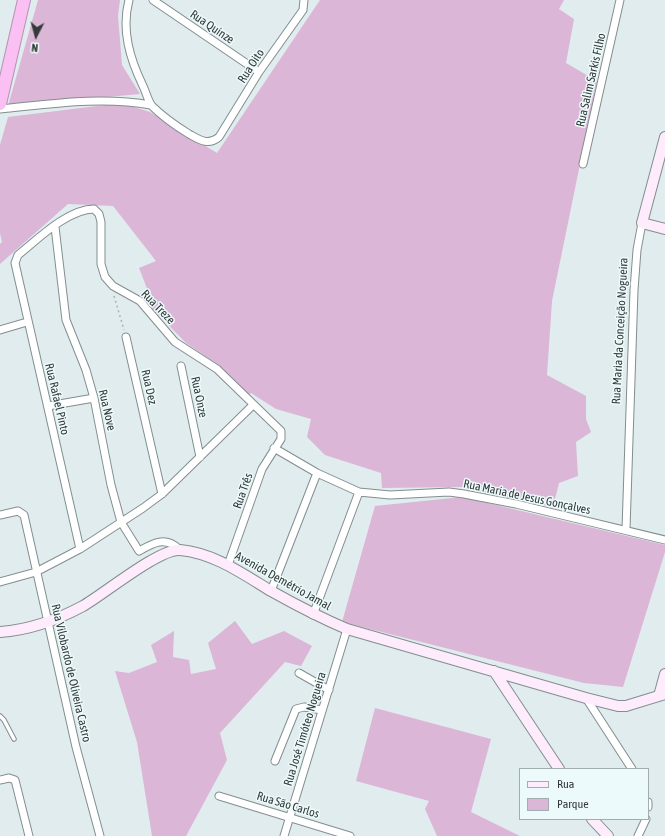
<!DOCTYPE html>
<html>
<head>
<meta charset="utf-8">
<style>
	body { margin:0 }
	#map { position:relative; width:665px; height:836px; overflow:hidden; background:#e0eced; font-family:"Asap Condensed",sans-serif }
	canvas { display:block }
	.legend { position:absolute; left:519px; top:768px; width:130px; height:52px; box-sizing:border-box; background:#edfafb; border:1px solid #a3adad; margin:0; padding:5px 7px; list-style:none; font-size:12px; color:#343939 }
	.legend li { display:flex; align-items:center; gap:8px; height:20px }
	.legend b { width:20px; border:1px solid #a3adad }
	.north { position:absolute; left:16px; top:16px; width:40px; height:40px; -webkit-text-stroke:3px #edfafb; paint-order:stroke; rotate:186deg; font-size:11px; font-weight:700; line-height:16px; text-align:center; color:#343939 }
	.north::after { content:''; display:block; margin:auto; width:14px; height:18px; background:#343939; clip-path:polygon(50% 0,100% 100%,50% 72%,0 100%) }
</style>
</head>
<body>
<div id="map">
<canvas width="665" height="836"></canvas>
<ul class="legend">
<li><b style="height:5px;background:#feecfc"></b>Rua</li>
<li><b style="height:11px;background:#dbb6d7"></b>Parque</li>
</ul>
<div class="north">N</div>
</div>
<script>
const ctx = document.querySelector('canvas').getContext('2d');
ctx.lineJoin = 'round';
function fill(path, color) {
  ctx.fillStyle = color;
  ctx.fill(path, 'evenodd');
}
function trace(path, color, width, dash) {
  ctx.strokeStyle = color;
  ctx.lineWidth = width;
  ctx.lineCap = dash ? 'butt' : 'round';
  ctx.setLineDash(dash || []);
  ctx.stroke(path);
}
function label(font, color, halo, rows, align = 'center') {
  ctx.font = font + ' "Asap Condensed",sans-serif';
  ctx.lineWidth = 3;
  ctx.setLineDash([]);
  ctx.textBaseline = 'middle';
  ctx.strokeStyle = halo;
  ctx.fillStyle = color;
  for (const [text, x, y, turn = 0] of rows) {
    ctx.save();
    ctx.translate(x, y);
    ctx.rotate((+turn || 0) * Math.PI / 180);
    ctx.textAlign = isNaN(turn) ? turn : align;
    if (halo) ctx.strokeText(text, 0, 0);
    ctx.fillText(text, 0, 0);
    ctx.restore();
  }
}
fill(new Path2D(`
	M 38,0 L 120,0 L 118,16 L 122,65 L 140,94 L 8,106 Z
	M 320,0 L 564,0 L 559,9 L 574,19 L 566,63 L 597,81 L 552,301 L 547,375 L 586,396 L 586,419 L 591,432 L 576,442 L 578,476 L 559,483 L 553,507 L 461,487 L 382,488 L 381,473 L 325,455 L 307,437 L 311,419 L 276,409 L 251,393 L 246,397 L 220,366 L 186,343 L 143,299 L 148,291 L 139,268 L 156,261 L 113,206 L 68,204 L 0,264 L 0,244 L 2,242 L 0,233 L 0,145 L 8,117 L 121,103 L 150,112 L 217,153 Z
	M 462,497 L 665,545 L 665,552 L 623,687 L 584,683 L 342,622 L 375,506 Z
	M 235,621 L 252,644 L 284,631 L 312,646 L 301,666 L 285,662 L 220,733 L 227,760 L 186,836 L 152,836 L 137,742 L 115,671 L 129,673 L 157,662 L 151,645 L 174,631 L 173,657 L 189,660 L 191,674 L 216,669 L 208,643 Z
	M 375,708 L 491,739 L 471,812 L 520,836 L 437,836 L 425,809 L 429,801 L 356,781 Z`), '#dbb6d7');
const lane = new Path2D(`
	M 0,716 L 4,720 L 14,739`);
const street = new Path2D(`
	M 129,0 C 121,30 130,59 143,86 C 146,92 148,101 152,106 C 163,117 176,126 189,134 C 200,140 208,146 219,137 L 259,72 L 303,10 L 304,0
	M 153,0 L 259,72
	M 0,109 C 51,104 101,96 151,105
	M 583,164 L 620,0
	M 55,227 L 66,320 L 86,370 L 94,398 L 111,485 L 121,522 L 139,551 C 153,543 165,536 179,549
	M 0,330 L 27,322
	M 126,337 L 162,494
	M 181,366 L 200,457
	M 48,406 L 94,398
	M 274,448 L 317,473 L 359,492 L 390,495 L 449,492 L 464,494 L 516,504 L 665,540
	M 0,515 L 18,511 L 24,515 L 76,747 L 100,836
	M 626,529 L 634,290 L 637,250 L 642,223
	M 80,549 L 15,263 L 18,255 C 38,239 68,209 94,209 L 99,214 L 101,222 L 101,264 L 105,277 L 113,286 L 140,301 L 175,342 L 217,369 L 281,431 L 281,439 L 262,469 L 228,565
	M 0,582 L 36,572 L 80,549 L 143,508 L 162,494 L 253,405
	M 271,591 L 317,473
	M 313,615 L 359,492
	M 299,673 L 329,690
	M 586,698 L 632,769
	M 275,761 L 296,709 L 304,707 L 322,710
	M 0,780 L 9,778 L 15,780 L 29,836
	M 219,796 L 350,836
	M 648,802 L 648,807
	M 284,836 L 347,629
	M 638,836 L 646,819`);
const secondary = new Path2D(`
	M 665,137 L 642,223 L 665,229
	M 0,632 C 30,630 57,620 83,606 C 104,594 160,548 180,550 C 214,553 243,574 271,591 C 296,605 321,618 347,629 L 586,698 L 618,706 L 626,706 L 665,694
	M 494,671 L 559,769
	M 659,696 L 665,674
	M 592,819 L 608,836`);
const highway = new Path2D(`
	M 0,104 L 24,0`);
trace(lane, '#828e8f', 5.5);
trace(street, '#828e8f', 9);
trace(secondary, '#828e8f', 12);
trace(highway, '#b591b3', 14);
trace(new Path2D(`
	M 114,296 L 124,330`), '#aab4b4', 1.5, [2, 3]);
trace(lane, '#fff', 3.5);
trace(street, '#fff', 7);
trace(secondary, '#feecfc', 10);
trace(highway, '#fac0f4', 12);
label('12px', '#343939', '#edfafb', [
	["Rua Quinze",212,27,34],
	["Rua Oito",251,66,-57],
	["Rua Salim Sarkis Filho",591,80,-77],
	["Rua Treze",158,307,46],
	["Rua Maria da Conceição Nogueira",620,331,-87],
	["Rua Dez",149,387,77],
	["Rua Onze",199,397,78],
	["Rua Rafael Pinto",57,399,77],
	["Rua Nove",107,410,77],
	["Rua Três",243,491,-71],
	["Rua Maria de Jesus Gonçalves",527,497,12],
	["Avenida Demétrio Jamal",283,581,29],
	["Rua Vilobardo de Oliveira Castro",71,673,77],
	["Rua José Timóteo Nogueira",305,729,-73],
	["Rua São Carlos",288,805,17]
]);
</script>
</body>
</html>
